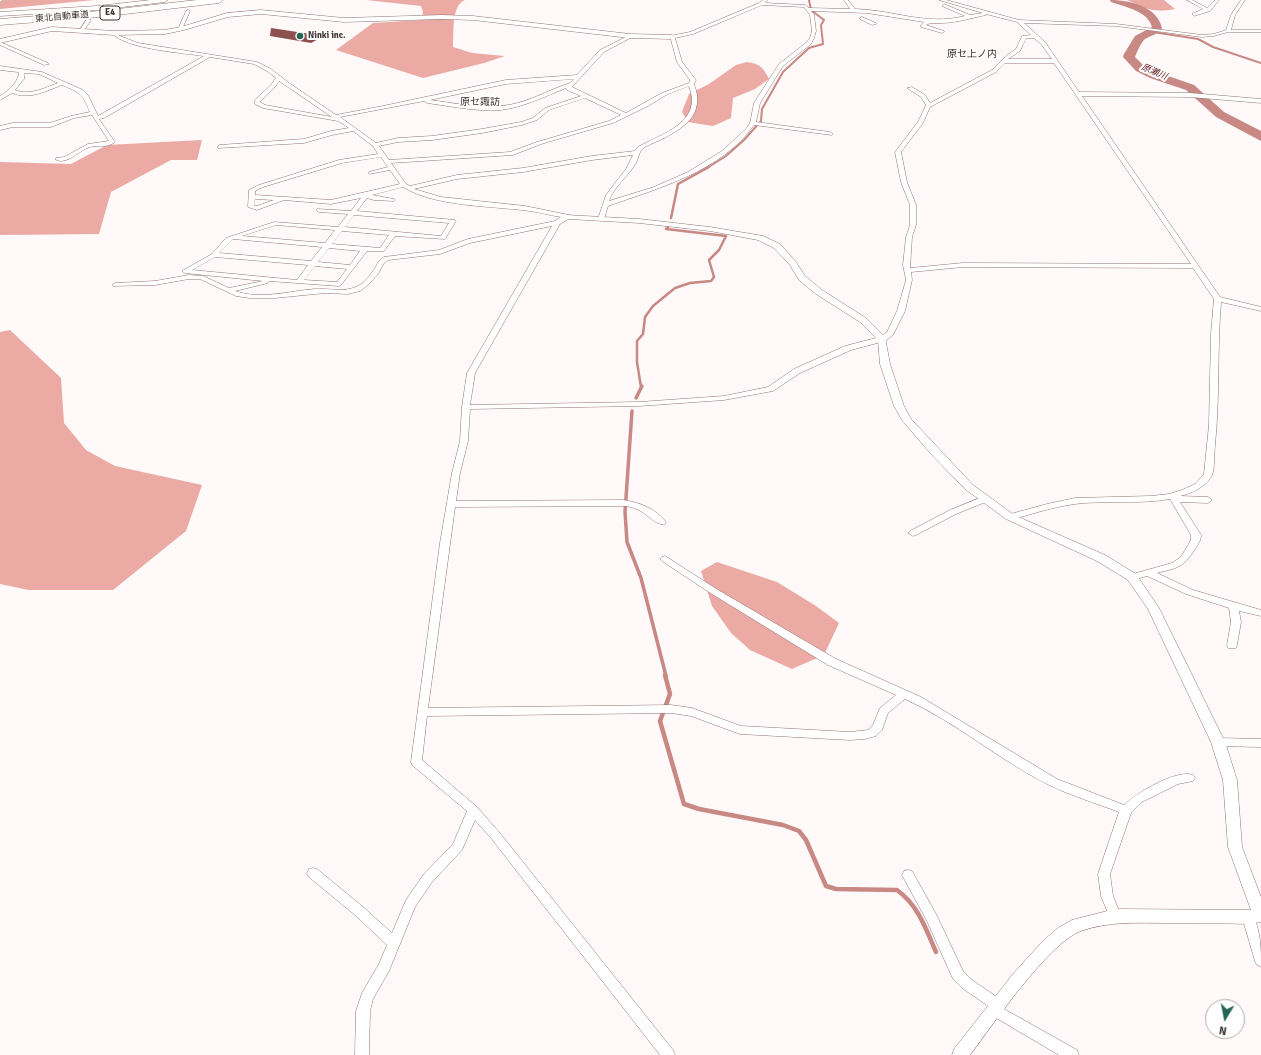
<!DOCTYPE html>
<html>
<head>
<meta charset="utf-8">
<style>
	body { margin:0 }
	#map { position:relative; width:1261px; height:1055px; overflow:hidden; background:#fff9f9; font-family:Signika,sans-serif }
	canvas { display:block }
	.north { position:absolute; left:1205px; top:999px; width:40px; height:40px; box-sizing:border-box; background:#fff; border:1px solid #b2aead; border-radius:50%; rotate:190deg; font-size:11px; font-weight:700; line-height:16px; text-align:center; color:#3f3433 }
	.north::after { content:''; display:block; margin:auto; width:14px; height:18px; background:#246655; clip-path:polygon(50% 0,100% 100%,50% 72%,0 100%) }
</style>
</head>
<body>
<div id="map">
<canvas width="1261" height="1055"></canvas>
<div class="north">N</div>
</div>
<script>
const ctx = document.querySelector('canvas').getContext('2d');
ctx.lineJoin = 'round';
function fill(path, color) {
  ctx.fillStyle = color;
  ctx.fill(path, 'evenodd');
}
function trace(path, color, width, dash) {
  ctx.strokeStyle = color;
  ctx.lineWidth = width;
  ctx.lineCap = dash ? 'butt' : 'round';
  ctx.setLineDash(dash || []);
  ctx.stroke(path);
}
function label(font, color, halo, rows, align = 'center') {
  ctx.font = font + ' Signika,"Noto Sans JP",sans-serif';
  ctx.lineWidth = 4;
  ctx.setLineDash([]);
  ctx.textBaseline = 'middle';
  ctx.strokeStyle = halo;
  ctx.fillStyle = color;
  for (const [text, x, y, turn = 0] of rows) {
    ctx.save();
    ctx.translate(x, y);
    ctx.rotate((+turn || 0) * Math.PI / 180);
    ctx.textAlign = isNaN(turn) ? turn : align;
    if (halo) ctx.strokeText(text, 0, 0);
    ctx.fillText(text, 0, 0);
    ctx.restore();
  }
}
fill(new Path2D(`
	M 0,0 L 94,0 L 0,9 Z
	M 366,0 L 465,0 C 451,5 454,34 453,47 L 472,53 L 505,56 L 484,63 L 423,78 L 336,50 L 373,23 L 421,20 L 423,12 L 421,6 Z
	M 1127,0 L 1164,0 L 1175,9 C 1151,13 1148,9 1127,0 Z
	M 747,62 C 760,64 763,67 769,79 L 755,89 L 733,98 L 731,118 L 713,126 L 688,122 L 682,112 L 689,94 L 709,84 L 736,65 Z
	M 202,140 L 197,160 L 171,160 L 111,192 L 99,234 L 0,235 L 0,162 L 71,164 L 107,145 Z
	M 10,330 L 61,378 L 64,423 L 86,450 L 115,466 L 202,485 L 186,531 L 113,590 L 29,590 L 0,584 L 0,332 Z
	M 717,562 L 777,582 L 816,606 L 839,623 L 824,655 L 792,669 L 750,650 L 731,633 L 712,606 L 701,571 Z`), '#ecaaa5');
trace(new Path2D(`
	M 1153,32 L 1198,39 L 1213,47 L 1261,63
	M 707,168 L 726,156 L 744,140 L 761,121 L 762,109 L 783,72 L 809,48 L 823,44 L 821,25 L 824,20 L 811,10 L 809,0`), '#c88884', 2);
trace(new Path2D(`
	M 671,218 L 678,184 L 709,167
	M 641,387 L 637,362 L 637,341 L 643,334 L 645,317 L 653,306 L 675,288 L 690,283 L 711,281 L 714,277 L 709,260 L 719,250 L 726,236 L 666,229 L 668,227`), '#c88884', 2.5);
trace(new Path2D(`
	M 636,398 L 642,386
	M 632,411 L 625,512 L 627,542 L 641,578 L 666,676`), '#c88884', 3.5);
trace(new Path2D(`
	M 665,675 L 670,694 L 660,721 L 684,804 L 699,809 L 783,825 L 799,831 L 806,840 L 826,886 L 836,889 L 897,890 C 918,905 926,929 936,952`), '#c88884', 4.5);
fill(new Path2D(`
	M 1110,0 C 1129,0 1157,6 1162,28 C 1157,35 1152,35 1145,39 C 1141,42 1137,52 1135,57 L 1144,66 L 1151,70 L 1194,85 L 1224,112 L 1261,131 L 1261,141 L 1216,117 L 1186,90 L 1150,78 L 1136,71 L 1123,57 L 1124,54 L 1135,36 L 1152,27 C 1148,11 1125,7 1111,2 Z`), '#c88884');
fill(new Path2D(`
	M 271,28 L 304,33 L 324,36 L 311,43 L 270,36 Z`), '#8c514e');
const minor = new Path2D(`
	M 0,0 L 3,0 L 0,2 Z
	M 763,0 L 768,0 L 765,3 L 805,5 L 809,8 L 850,9 L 844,0 L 848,0 L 855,9 C 894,10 926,26 965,16 L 942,6 L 944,4 L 970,15 L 983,13 L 939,0 L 946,0 L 1019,20 L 1116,24 L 1202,35 L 1214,34 L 1226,30 L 1231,15 L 1241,0 L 1245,0 L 1235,15 L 1231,30 L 1261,30 L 1261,32 L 1228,32 L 1214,36 L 1202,37 L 1116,26 L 1024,23 L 1045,42 L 1079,92 L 1190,93 L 1261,99 L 1261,103 L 1190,97 L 1082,96 L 1220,297 L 1261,307 L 1261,311 L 1221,302 C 1217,350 1220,397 1215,445 C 1214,453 1215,468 1212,475 C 1208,486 1190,494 1180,496 L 1208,497 L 1212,500 L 1208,503 L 1180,502 L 1201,535 C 1201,541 1198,544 1195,549 C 1183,568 1177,568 1157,573 L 1193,590 L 1261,610 L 1261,616 L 1239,611 L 1241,622 L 1237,645 L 1236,648 L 1228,648 L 1227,645 L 1231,622 L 1229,608 L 1186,594 L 1147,576 L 1132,580 L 1129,579 L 1127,577 L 1129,575 L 1172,563 L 1181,557 L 1191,540 L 1191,535 L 1170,499 C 1142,504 1113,501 1084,503 C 1059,505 1035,513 1010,520 L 1006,517 L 1007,515 L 1047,504 L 1075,498 L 1151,496 L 1169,494 L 1182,490 L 1195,484 L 1204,474 L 1209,425 L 1211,334 L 1214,299 L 1193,268 L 963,267 L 911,272 L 912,280 L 905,311 L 893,335 L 885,341 L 851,350 L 800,373 L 773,391 L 724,400 L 639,406 L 470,409 L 468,441 L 460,473 L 456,501 L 623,500 C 639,502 656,509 666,522 L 665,524 C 656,526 647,514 639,510 C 634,508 629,506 623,506 L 455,507 L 428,708 L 671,705 L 692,708 L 741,726 L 850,732 L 868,730 L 873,725 L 880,708 L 896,695 L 828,665 L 712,594 L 662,561 L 660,559 L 662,557 L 665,556 L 718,590 L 836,659 L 921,697 L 1057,779 L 1124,805 C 1137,793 1176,769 1193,775 L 1195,778 L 1193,781 L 1178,784 L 1142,802 L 1131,813 L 1110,874 L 1113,896 L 1121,916 L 1119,920 L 1115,921 L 1111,920 L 1101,896 L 1098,874 L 1119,812 C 1096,803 1071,796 1049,785 C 999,760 956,722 905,699 L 888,713 L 882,730 L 876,736 L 865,739 L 850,740 L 740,734 L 691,716 L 671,713 L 427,716 L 422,760 L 477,807 L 499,832 L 673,1050 L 675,1055 L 660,1055 L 491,838 L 475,820 L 462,850 L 432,882 L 415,907 L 389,971 L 373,999 L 370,1011 L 369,1055 L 355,1055 L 356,1011 L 362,993 L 379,964 L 387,945 L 355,915 L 309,877 L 307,873 L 309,869 L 313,868 L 317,869 L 363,907 L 392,933 L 406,900 L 424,874 L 453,844 L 467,811 L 412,765 L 411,762 L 440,543 L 452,473 L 460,441 L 462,407 L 467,373 L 552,226 L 470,243 L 440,254 L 388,260 L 384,263 L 378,274 L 368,285 L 360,291 L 348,294 L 325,293 L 275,298 L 250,298 L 236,296 L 200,279 L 189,279 L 155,285 L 113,286 L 113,284 L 115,283 L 155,281 L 189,275 L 203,276 L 229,288 L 263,281 L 185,273 L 182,271 L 212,254 L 226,238 L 274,222 L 338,227 L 348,214 L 319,212 L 316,210 L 317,209 L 351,211 L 361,198 L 331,204 L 284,200 L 257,210 L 248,207 L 249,190 L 259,185 L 339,160 L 378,154 L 373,146 L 353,131 L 332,135 L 304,143 L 218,148 L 218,146 L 220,145 L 304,139 L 331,131 L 349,128 L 338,121 L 263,108 L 255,104 L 255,100 L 271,85 L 276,78 L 267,71 L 254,64 L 210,57 L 104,118 L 99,119 L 115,142 C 107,149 96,144 87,148 C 78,152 65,166 55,159 L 56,158 L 64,157 L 88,144 L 109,141 L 92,115 L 74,118 L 51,127 L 13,127 L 0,130 L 0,126 L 13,123 L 50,123 L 71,116 L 90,112 C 82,93 81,93 62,85 C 46,91 30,100 12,93 L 0,100 L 0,96 C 9,90 17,84 19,73 L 18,72 L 0,70 L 0,66 L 42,72 L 83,90 L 88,95 L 98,116 L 204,56 C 183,53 125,49 112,33 L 114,32 L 120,36 L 138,43 L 257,62 L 271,69 L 289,83 L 336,115 L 383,106 L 506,80 L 577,75 L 600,50 L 630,35 L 632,35 L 632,37 L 604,52 L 572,87 L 626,113 L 662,93 L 689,83 L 690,80 L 677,62 L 670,36 L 690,32 L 759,3 ZM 762,5 L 804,7 L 810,15 L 812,31 L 810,38 L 807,42 L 779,64 L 754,103 L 750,123 L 746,129 L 722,151 L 688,172 L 654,187 L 609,201 C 614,186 628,177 636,163 C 638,159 639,153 642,149 C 646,146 653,143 658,141 C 683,129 706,115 694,84 L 696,80 L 682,62 L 675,38 L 693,34 ZM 811,11 L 867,13 L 924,22 L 921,25 L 921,27 L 942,33 L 944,32 L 944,31 L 926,25 C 931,22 935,24 941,23 C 956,23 971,18 986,15 L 986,14 L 1017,22 L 1031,35 L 1022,36 L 1016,49 L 1006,56 L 992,70 L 930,103 L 925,95 L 912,87 L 907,88 L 921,97 L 926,105 L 918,122 L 895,152 L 901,182 L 910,205 L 910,225 L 906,237 L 903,265 L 906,280 L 897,311 L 887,332 L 880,337 L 845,346 L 794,369 L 768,387 L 724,396 L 639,402 L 470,405 L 475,373 L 560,224 L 572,217 L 569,215 L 525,206 L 441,197 L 414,189 L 457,179 L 523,172 L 592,160 L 633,155 L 626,169 L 606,195 L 598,219 L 601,221 L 604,219 L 608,206 C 659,188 722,171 754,125 L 832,135 L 833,134 L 830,132 L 756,122 L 760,103 L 783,66 L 811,44 L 814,38 L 816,31 L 814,15 ZM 1026,38 L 1034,38 L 1041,44 L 1052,59 L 1008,59 L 1020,51 ZM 1005,63 L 1054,63 L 1191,264 L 963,263 L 910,268 L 912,237 L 916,225 L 916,205 L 907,182 L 901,152 L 923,123 L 930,107 L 996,72 ZM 24,73 L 39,74 L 58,83 C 44,88 30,96 15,90 L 24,79 ZM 574,79 L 570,83 C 548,90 524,105 500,106 C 477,108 453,103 430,100 L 506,84 ZM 279,81 L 285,85 L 332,117 L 265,105 L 260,102 L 275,87 ZM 689,86 C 703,123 663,133 638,147 L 635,151 L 592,156 L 523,168 L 457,175 L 410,186 L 406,184 L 391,163 L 513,155 L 541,144 L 613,123 L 648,106 L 666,95 ZM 566,88 L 567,90 L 581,96 L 545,108 L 533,118 L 521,122 L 482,129 L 432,136 L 398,138 L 376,143 L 340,117 L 424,101 L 427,103 C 450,106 478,112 501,110 C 524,107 546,96 566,88 ZM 585,98 L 621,115 L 609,121 L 537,142 L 510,152 L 389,160 L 379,146 L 398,142 L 432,140 L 482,133 L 522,125 L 537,120 L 549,110 ZM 381,157 L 388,167 L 369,172 L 369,174 L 390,170 L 400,184 L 331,200 L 255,195 L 255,191 L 263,187 L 342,163 ZM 403,187 C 433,206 487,206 522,210 C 535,211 548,215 561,217 L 555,221 L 468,239 L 439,250 L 384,257 C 378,260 377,266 373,271 C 369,277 364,283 358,286 C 345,293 329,288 315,289 C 290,291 260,300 235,291 L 268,283 L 269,281 L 339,286 L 341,285 L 367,251 L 384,251 L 395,236 L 445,239 L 456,221 L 455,220 L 357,211 L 367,198 L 374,200 L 394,201 L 394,199 L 372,195 ZM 255,199 L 274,200 L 257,206 L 254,206 ZM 354,215 L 449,223 L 441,236 L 345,227 ZM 276,225 L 335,230 L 325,243 L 242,236 ZM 342,231 L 389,235 L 380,248 L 332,244 ZM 233,239 L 322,247 L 311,261 L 219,253 ZM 329,248 L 360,251 L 350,265 L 318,262 ZM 215,257 L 308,265 L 297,280 L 192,270 ZM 315,266 L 347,269 L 337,282 L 304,280 Z
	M 1187,0 L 1192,0 L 1207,8 L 1215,0 L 1219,0 L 1210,11 L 1194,16 L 1192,14 L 1203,9 Z
	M 188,10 L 190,11 L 183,27 L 184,29 L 180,30 L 179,27 L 186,11 Z
	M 862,17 L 876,23 L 876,24 L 872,25 L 860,19 L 860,18 Z
	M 87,19 L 91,20 L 83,32 L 79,32 L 79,31 Z
	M 0,42 L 48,63 L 49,64 L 44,65 L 0,45 Z
	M 985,496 L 989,499 L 988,501 L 956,514 L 916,535 L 913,536 L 908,533 L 910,531 L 950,510 Z
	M 1218,738 L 1261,739 L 1261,747 L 1218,746 L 1214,745 L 1213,742 L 1214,739 Z
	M 908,870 L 912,871 L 936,914 L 963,971 L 972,980 L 1004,1002 L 1006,1006 L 1004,1009 L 1077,1050 L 1079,1055 L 1059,1055 L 991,1015 L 989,1011 L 991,1008 L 962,988 L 953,979 L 927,921 L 902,875 L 904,871 Z
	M 1248,912 L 1252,913 C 1261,931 1261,948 1261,967 L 1257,965 L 1255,961 L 1242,917 L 1244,913 Z`);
const tertiary = new Path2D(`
	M 151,0 L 168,0 L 165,2 L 97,10 L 0,16 L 0,12 L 97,6 Z
	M 261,10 L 344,18 L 442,15 L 473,16 L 630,34 L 672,35 L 675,37 L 672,39 L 630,38 L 473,20 L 442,19 L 344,22 L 261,14 L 228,17 L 184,30 L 165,34 L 114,35 L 52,31 L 0,43 L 0,39 L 52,27 L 114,31 L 165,30 L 181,27 L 227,13 Z
	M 566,215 L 639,219 L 710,227 L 763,236 L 780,244 L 796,262 L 805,276 L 822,290 L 866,318 L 885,337 L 890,364 L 904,406 L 911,419 L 973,485 L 1014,515 L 1105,555 L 1136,574 L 1159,608 L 1225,742 L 1237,780 L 1242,847 L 1261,897 L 1261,922 L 1248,924 C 1221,923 1193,923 1166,923 C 1137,923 1109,921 1081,931 C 1049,942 992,1026 970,1055 L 952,1055 L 954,1049 L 1013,974 L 1043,941 L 1058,928 L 1072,920 L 1115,909 L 1251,910 L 1228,847 L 1223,780 L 1211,742 L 1148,609 L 1128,580 L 1097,561 L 1006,519 L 965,489 L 931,454 L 902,420 L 894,406 L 880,364 L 878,340 L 860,322 L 816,294 L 799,280 L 790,265 L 774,248 L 758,240 L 710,231 L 639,223 L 569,219 L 565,217 Z`);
const motorway = new Path2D(`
	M 197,0 L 223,0 L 219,3 L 100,17 L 0,25 L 0,19 L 100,11 Z`);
trace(minor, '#8e7573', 1);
trace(tertiary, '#8e7573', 1);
trace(motorway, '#8e7573', 1);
fill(minor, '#fff');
fill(tertiary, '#fff');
fill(motorway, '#fff');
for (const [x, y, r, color] of [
	[300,36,4,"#246655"]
]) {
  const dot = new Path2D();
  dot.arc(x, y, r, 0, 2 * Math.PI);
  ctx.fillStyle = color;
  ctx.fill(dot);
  trace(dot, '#fff', 1.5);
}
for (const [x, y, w] of [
	[110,13,20]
]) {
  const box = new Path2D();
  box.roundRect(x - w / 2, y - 7, w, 14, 3);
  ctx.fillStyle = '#fff';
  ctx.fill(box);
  trace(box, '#3f3433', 1);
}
label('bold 9px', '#3f3433', null, [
	["E4",110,13]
]);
label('9px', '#3f3433', '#fff', [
	["東北自動車道",62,17,-5]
]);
label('bold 9px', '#3f3433', '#fff', [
	["Ninki inc.",308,36]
], 'left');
label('italic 9px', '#611418', '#fff', [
	["原瀬川",1154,72,23]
]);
label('10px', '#3f3433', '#fff', [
	["原セ上ノ内",972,54],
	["原セ諏訪",480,102]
]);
</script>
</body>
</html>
